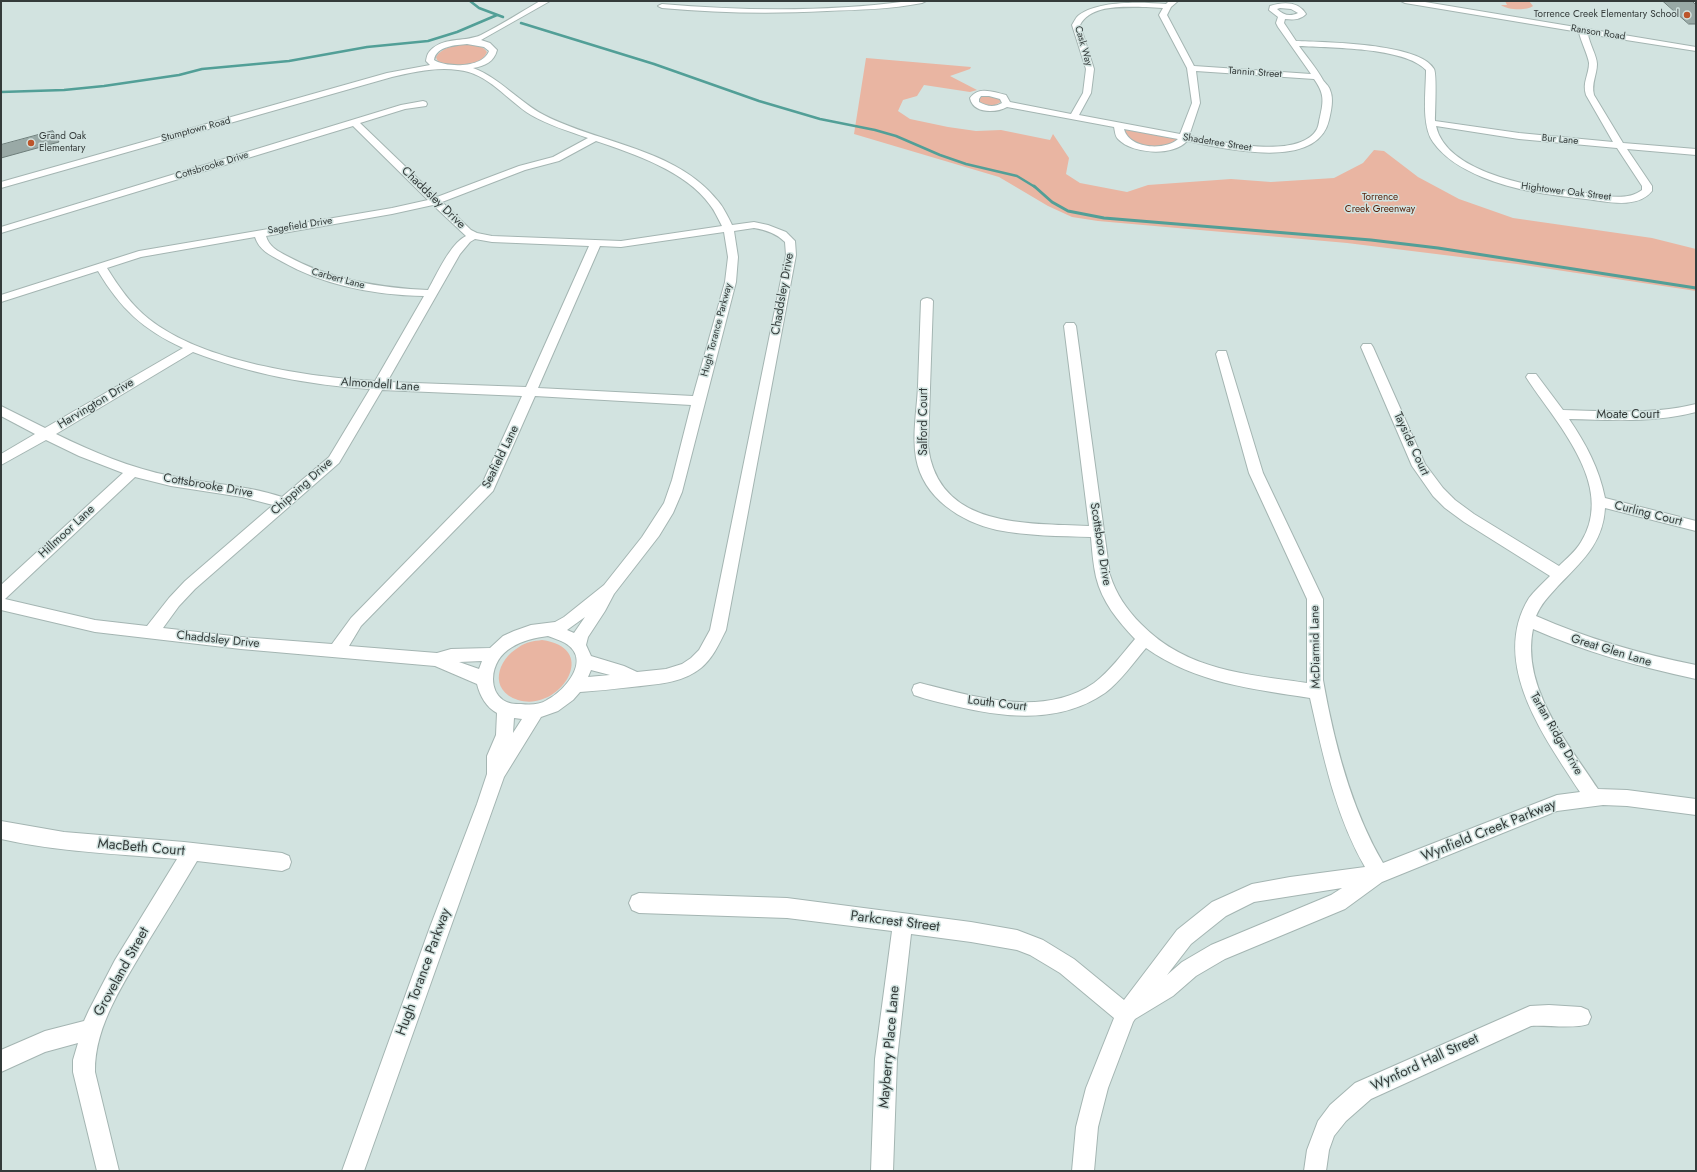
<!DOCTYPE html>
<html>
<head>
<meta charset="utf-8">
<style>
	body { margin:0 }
	#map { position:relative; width:1697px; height:1172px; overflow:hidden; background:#d2e3e0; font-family:Jost,sans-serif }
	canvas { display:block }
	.frame { position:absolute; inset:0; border:2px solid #343b3a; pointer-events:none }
</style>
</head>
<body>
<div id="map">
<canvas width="1697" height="1172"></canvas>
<div class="frame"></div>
</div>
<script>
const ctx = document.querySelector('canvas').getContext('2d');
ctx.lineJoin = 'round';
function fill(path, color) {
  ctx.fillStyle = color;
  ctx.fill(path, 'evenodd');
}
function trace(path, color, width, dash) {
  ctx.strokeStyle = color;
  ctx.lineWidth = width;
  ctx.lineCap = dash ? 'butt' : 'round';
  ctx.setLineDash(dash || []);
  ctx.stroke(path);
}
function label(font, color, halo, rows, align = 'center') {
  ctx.font = font + ' Jost,sans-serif';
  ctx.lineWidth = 3;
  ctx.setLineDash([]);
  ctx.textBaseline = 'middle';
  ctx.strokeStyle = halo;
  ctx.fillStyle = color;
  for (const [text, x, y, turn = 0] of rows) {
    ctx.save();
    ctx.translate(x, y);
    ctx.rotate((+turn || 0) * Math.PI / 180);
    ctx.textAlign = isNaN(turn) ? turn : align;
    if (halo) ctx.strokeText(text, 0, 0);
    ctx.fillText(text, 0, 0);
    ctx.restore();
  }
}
fill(new Path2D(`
	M 1505,1 L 1529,1 L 1533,6 C 1527,11 1507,10 1501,5 L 1507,5 Z
	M 466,44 C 474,45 483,45 487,52 C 481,68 448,70 437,60 L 436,57 C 442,47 456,45 466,44 Z
	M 866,58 L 971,67 L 970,69 L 950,76 L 977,90 L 970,92 L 924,85 L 917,96 L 903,100 L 898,111 L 910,119 L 948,127 L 976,131 L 1001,130 L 1050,140 L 1053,134 L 1069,158 L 1066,174 L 1080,183 L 1127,192 L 1148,185 L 1231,179 L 1271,182 L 1334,178 L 1363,163 L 1374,150 L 1384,151 L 1418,177 L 1459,199 L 1513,218 L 1652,238 L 1696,249 L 1696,291 L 1517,264 L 1347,243 L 1098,221 L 1072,217 L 1048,206 L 999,177 L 854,134 Z
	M 987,95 L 1000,99 L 1001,102 L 993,106 L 979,103 L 978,98 Z
	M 1123,129 L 1175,138 L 1178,140 L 1165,147 L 1143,146 L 1127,139 Z
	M 542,640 C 602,648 559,713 518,700 C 488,690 497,660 519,647 C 526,642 534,641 542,640 Z`), '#e9b5a2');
trace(new Path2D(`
	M 470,1 L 479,8 L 503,17
	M 521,23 L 654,64 L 759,101 L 820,119 L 875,130 L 896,136 L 940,155 L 966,164 L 1017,176 L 1035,187
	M 1,92 L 64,90 L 104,86 L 179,75 L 202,69 L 289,61 L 367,47 L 428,41 L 457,32 L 497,15`), '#529f97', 2.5);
trace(new Path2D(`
	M 1034,186 L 1052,202 L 1068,211 L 1104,218 L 1371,240 L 1438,248 L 1696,288`), '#529f97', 3);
const building = new Path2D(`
	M 1663,1 L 1692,1 L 1696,5 L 1696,24 L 1689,24 Z
	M 53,131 L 59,142 L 1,158 L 1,145 Z`);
fill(building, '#99a9a6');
trace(building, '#6d7d7a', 1);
const minor = new Path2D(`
	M 540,1 L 550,1 L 481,40 L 490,43 L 497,50 C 494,62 485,66 473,68 C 500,78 519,102 544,115 C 600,144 676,148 718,201 C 724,208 728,217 732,225 L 754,222 L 768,225 L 786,232 L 795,241 L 796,255 L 726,630 C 719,644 713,658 701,668 C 681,684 655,684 632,687 C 614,689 597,691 580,692 L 573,700 L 558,711 L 541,717 L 504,777 L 364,1171 L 342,1171 L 430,927 L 477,804 L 487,774 L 487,756 L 496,735 L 497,713 C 486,707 480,696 477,684 L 435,666 L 241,649 L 95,632 L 1,610 L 1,585 L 123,473 L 79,456 L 46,440 L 1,465 L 1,454 L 35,434 L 1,416 L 1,406 L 45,428 L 183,348 C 143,330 120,308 98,271 L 1,302 L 1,295 L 139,251 L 392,208 L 428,200 L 353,126 L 1,233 L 1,227 L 401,105 L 423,101 L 426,102 L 427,104 L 426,106 L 405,109 L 360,123 L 437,197 L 519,166 L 553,157 L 588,138 C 568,131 548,125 531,115 C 508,101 487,72 458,70 C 436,67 414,72 392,77 L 1,188 L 1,182 L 387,73 L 430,65 L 426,61 C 427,55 428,52 433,48 C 447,37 466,42 481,35 C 501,25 521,12 540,1 ZM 467,44 L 484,47 L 489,51 C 483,68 447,68 434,60 C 436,46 456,45 467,44 ZM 596,141 C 634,154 686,171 710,205 C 715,211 718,219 722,226 L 621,241 L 492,236 L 477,233 L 471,230 L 442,202 L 525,170 L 559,161 ZM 433,205 L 466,236 C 450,244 437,274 428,290 C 379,288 331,280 287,256 C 278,251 269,247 266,236 L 392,214 ZM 754,228 C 766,230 776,233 785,242 L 786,255 L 710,630 L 699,650 L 691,658 L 682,664 L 666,669 L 637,672 L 624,666 L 591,656 L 586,645 L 588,637 L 605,611 L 614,594 L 659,536 L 673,513 L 682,492 L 736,282 L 738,257 L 734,231 ZM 724,232 L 728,257 L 725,282 L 693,396 L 538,388 L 600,246 L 621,247 ZM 255,237 C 259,250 270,255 281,261 C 325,286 375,295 424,296 L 375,381 C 308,377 203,362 149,319 C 132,306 118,286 107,268 L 141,257 ZM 475,239 L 492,242 L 589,246 L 526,387 L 387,382 L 460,254 L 470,242 ZM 193,352 C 250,374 310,385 370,389 L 329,457 L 282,497 C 246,485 208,484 171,476 C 130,468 93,452 56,434 ZM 382,390 L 522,396 L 482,484 L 351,618 L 332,644 L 241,637 L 163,628 L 179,606 L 195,589 L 339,463 ZM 535,396 L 691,405 L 672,480 L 664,503 L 642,537 L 604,585 L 564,617 L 555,622 L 531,625 L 514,631 L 503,636 L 490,648 L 451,649 L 437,653 L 349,646 L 361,626 L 493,491 ZM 135,477 L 171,486 L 242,497 L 273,505 L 185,581 L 169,598 L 147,626 L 95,620 L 5,599 ZM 585,617 L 574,633 L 567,630 ZM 548,636 C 553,638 560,640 565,643 C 592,659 566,690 547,700 C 539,705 530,705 521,704 C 514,704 509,704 503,700 C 496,695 493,687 493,679 C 494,649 523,639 548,636 ZM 482,661 L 479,669 L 459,662 ZM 591,670 L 610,675 L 588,677 ZM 514,718 L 522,719 L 513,733 Z
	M 909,1 L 926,1 L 922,3 C 891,9 859,10 827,11 C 772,14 717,13 662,8 L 658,6 L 662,4 C 743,11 828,12 909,1 Z
	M 1169,1 L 1178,1 L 1171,7 L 1167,15 L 1194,66 L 1311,74 L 1278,27 L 1276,23 L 1278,17 L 1269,10 L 1270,6 C 1283,2 1298,1 1306,14 C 1300,20 1293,20 1285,19 L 1284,23 L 1296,41 C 1323,42 1420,43 1434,69 C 1437,75 1435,111 1435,121 L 1519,133 L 1613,142 L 1586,95 C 1582,82 1589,75 1589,63 C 1588,55 1581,42 1579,32 L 1405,3 L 1401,1 L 1419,1 L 1696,47 L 1696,51 L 1588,34 C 1589,43 1597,56 1597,64 C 1597,75 1591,83 1594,95 L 1623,143 L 1696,149 L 1696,155 L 1627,149 L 1652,186 L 1652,191 C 1637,210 1605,201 1586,199 C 1550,195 1515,191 1482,177 C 1463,169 1445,159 1433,142 C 1421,125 1426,91 1426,70 C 1405,47 1330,48 1299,46 C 1307,57 1317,69 1323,80 C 1325,83 1329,86 1330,90 C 1334,99 1331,111 1329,120 C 1317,172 1223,148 1187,141 C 1173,157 1132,154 1118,139 C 1115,136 1115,131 1114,127 L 1007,107 C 996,113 973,114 970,98 C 979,86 993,92 1006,95 L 1010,102 L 1071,114 L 1083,93 L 1086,69 L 1072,25 C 1074,22 1076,17 1079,15 C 1099,0 1142,2 1166,4 ZM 1146,7 L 1163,8 L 1159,15 L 1187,68 L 1192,103 L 1180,134 L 1079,115 L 1091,93 L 1094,69 L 1080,25 C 1091,4 1125,7 1146,7 ZM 1280,8 L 1291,9 L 1298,13 C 1290,17 1283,15 1277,9 ZM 1196,71 L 1314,79 C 1324,93 1324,100 1320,117 C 1319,120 1319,125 1317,129 C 1299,161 1218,141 1189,136 L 1200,103 ZM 981,96 L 989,96 L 1000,99 L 1002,103 C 994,108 986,106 979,102 L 979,99 ZM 1436,126 L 1519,139 L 1617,148 L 1642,186 L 1642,190 C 1626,202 1604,195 1585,193 C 1544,189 1447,176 1436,126 ZM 1124,129 L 1178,139 C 1165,151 1129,149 1124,129 Z
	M 927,298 L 931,299 L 933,301 L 928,446 C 938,529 1027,523 1089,526 L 1064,326 L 1066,323 L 1074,323 L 1076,326 L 1110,575 C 1116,594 1127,610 1141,624 C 1187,671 1246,674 1307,683 L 1307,599 L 1249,473 L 1216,354 L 1218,351 L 1226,351 L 1263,473 L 1323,599 L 1323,680 C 1334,742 1351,809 1383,863 L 1557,795 L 1580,792 C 1545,738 1489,663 1529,598 C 1535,590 1543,583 1550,576 L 1464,522 L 1445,508 L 1433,496 L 1412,466 L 1361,347 L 1363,344 L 1371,344 L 1373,347 L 1425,464 L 1443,488 L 1455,500 L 1474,514 L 1559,566 C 1566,559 1576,551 1581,542 C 1617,485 1554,421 1526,377 L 1528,374 L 1536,374 L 1563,410 C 1608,411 1652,415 1696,404 L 1696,412 C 1654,423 1612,420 1569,419 C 1586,444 1599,468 1605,498 L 1696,521 L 1696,531 L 1605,508 C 1603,544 1581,562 1558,586 C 1549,596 1541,604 1536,616 C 1588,639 1641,654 1696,665 L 1696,679 C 1640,667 1585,652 1533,629 C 1521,688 1568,743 1598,789 L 1627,790 L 1696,799 L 1696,815 L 1627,806 L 1603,805 L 1557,811 L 1382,882 L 1345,909 L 1225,959 L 1196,976 L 1173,996 L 1135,1019 L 1133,1022 L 1108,1088 L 1098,1127 L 1094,1171 L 1072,1171 L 1076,1127 L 1086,1088 L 1114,1018 L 1060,973 L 1030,955 L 1017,950 L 971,942 L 911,934 L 897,1059 L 893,1171 L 871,1171 L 875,1059 L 892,931 L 787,918 L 639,913 L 632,910 L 629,903 L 632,896 L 639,893 L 787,898 L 971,922 L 1017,930 L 1043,940 L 1074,959 L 1124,1000 L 1177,930 L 1212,902 L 1252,884 L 1290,877 L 1365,867 C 1335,815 1323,755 1310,698 C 1253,689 1195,683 1146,648 C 1133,663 1121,681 1105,693 C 1060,724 1005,718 955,706 C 942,703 928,700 914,695 L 912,690 L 914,685 L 920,683 C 975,697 1043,718 1094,683 C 1110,671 1122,654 1135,639 C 1118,621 1102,602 1096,577 C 1093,564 1092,550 1091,537 C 1060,536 1028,536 997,530 C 961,522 923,498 916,458 C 912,434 917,410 918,386 C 919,357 920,329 921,301 L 923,299 ZM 1342,888 L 1331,895 L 1211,945 L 1182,962 L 1167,975 L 1191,944 L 1226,916 L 1254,902 Z
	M 1,821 L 64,832 L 184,842 L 282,853 L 289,856 L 291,862 L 289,868 L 282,871 L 197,861 C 181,888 165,914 149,940 C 126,980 94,1025 95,1072 L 119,1171 L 97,1171 L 73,1072 L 73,1060 L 78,1043 L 45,1052 L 1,1072 L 1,1050 L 45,1031 L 84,1021 L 89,1010 L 115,960 L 177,859 C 118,854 59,852 1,839 Z
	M 1549,1005 L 1581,1007 L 1588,1010 L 1591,1017 L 1588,1024 C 1576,1029 1546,1025 1531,1026 L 1371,1099 L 1346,1121 L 1334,1136 L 1329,1150 L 1326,1171 L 1304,1171 L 1307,1150 L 1318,1121 L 1330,1105 L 1355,1083 L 1530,1006 Z`);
trace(minor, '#a4b5b2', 2);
fill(minor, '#fff');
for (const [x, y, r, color] of [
	[1687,15,4,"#bc552b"],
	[31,143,4,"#bc552b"]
]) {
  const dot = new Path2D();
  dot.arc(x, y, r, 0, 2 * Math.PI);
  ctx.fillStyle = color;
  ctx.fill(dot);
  trace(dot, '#d2e3e0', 1.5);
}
label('10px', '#343b3a', '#d2e3e0', [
	["Torrence Creek Elementary School",1679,15],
	["Grand Oak",39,137,"left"],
	["Elementary",39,149,"left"]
], 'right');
label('10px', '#343b3a', '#d2e3e0', [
	["Ranson Road",1598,33,9],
	["Cask Way",1083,46,74],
	["Tannin Street",1255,73,4],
	["Stumptown Road",196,130,-15],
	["Bur Lane",1560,140,5],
	["Shadetree Street",1217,143,9],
	["Cottsbrooke Drive",212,166,-17],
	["Hightower Oak Street",1566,192,7],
	["Sagefield Drive",300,226,-9],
	["Carbert Lane",338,279,15],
	["Hugh Torance Parkway",717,330,-75]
]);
label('10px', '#541e08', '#d2e3e0', [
	["Torrence",1380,198],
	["Creek Greenway",1380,210]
]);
label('12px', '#343b3a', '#d2e3e0', [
	["Chaddsley Drive",433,198,44],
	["Chaddsley Drive",783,294,-80],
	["Almondell Lane",380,385,4],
	["Harvington Drive",96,404,-31],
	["Moate Court",1628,415],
	["Salford Court",924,422,-90],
	["Tayside Court",1411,444,65],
	["Seafield Lane",501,457,-64],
	["Cottsbrooke Drive",208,486,10],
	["Chipping Drive",302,487,-42],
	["Curling Court",1648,514,14],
	["Hillmoor Lane",67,532,-43],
	["Scottsboro Drive",1100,544,81],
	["Chaddsley Drive",218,640,6],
	["McDiarmid Lane",1316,647,-91],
	["Great Glen Lane",1611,651,17],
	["Louth Court",997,704,7],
	["Tartan Ridge Drive",1556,734,60]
]);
label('14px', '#343b3a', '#d2e3e0', [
	["Wynfield Creek Parkway",1489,831,-22],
	["MacBeth Court",141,848,5],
	["Parkcrest Street",895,922,7],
	["Groveland Street",122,972,-61],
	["Hugh Torance Parkway",424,972,-70],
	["Mayberry Place Lane",890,1047,-85],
	["Wynford Hall Street",1425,1063,-25]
]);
</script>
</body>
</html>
